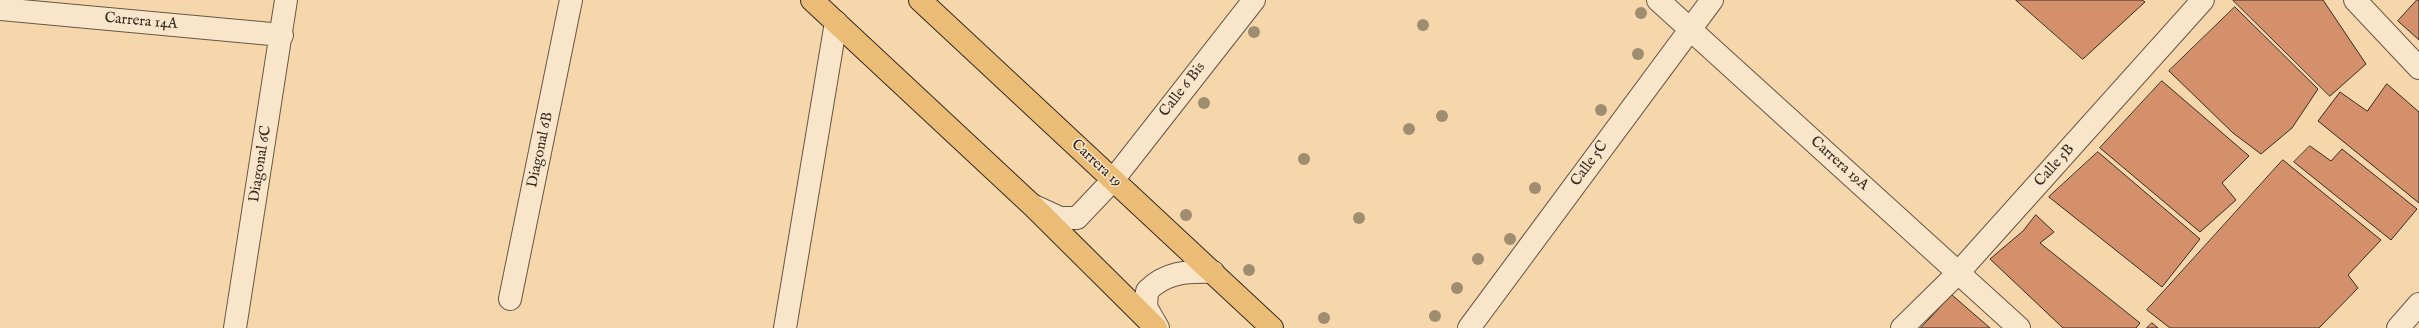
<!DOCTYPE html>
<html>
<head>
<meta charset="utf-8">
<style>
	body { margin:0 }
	canvas { display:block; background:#f6d7ac }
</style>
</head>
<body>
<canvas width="2419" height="328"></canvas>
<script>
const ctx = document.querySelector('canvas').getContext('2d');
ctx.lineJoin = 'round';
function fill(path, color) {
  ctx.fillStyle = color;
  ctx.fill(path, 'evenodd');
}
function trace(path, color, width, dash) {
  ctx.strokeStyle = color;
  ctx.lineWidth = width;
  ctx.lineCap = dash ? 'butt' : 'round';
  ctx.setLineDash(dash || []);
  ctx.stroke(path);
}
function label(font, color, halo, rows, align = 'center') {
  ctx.font = font + ' "IM FELL English",serif';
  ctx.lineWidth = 3;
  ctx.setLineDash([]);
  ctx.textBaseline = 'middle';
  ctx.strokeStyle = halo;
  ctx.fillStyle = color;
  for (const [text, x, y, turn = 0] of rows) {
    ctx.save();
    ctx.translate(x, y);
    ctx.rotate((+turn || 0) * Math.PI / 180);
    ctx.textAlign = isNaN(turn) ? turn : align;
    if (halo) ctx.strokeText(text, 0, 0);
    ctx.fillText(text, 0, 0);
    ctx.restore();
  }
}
const building = new Path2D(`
	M 2016,0 L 2142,0 L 2145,2 L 2083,59 Z
	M 2233,0 L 2323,0 L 2366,64 L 2330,96 Z
	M 2417,0 L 2419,0 L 2419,40 L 2398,21 Z
	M 2235,7 L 2318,89 L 2292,128 L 2261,154 L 2233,133 L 2169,71 Z
	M 2162,81 L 2249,156 L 2222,183 L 2236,200 L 2200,232 L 2100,148 Z
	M 2387,84 L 2419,112 L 2419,203 L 2318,121 L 2340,92 L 2367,111 Z
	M 2310,146 L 2331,161 L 2342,149 L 2417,209 L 2391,240 L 2294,162 Z
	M 2098,152 L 2200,239 L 2162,287 L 2049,197 Z
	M 2283,160 L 2381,240 L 2348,275 L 2358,288 L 2319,328 L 2170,328 L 2147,310 Z
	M 2036,215 L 2054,232 L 2040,243 L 2140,323 L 2136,328 L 2063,328 L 1990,259 L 2023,231 Z
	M 1952,295 L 1990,328 L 1921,328 Z
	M 2152,323 L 2158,328 L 2147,328 Z`);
fill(building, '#d4906b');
trace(building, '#362b24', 1);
const minor = new Path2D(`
	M 1658,0 L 2019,328
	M 2355,0 L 2419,68
	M 0,9 L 282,35
	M 1034,206 L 1060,218 L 1077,218 L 1113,180 L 1254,0
	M 510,299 L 571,0
	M 235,328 L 286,0
	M 785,328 L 836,22
	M 1158,328 L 1146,307 L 1147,291 C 1166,272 1187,271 1213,272
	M 1469,328 L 1712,0
	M 1902,328 L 1958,273 L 2203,0
	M 2398,328 L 2419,304`);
const trunk = new Path2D(`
	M 812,0 L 1033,206 L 1156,328
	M 920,0 L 1272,328`);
trace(minor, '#665646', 24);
trace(trunk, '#362b24', 24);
trace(minor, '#f9e5c9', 22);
trace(trunk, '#ebbc76', 22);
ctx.fillStyle = '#9f8d70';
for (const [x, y] of [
	[1641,13],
	[1423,25],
	[1254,32],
	[1638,54],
	[1204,103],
	[1601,110],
	[1442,116],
	[1409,129],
	[1304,159],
	[1535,188],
	[1186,215],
	[1359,218],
	[1510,239],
	[1478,259],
	[1249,270],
	[1457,288],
	[1435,316],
	[1324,318]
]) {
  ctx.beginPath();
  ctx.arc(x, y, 6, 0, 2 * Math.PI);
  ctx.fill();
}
label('15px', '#362b24', '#f9e5c9', [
	["Carrera 14A",141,22,5],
	["Calle 6 Bis",1183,90,-52],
	["Diagonal 6B",541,150,-78],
	["Diagonal 6C",261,164,-81],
	["Carrera 19",1096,164,43],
	["Calle 5C",1590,164,-54],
	["Carrera 19A",1839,164,42],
	["Calle 5B",2055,166,-48]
]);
</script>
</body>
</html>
